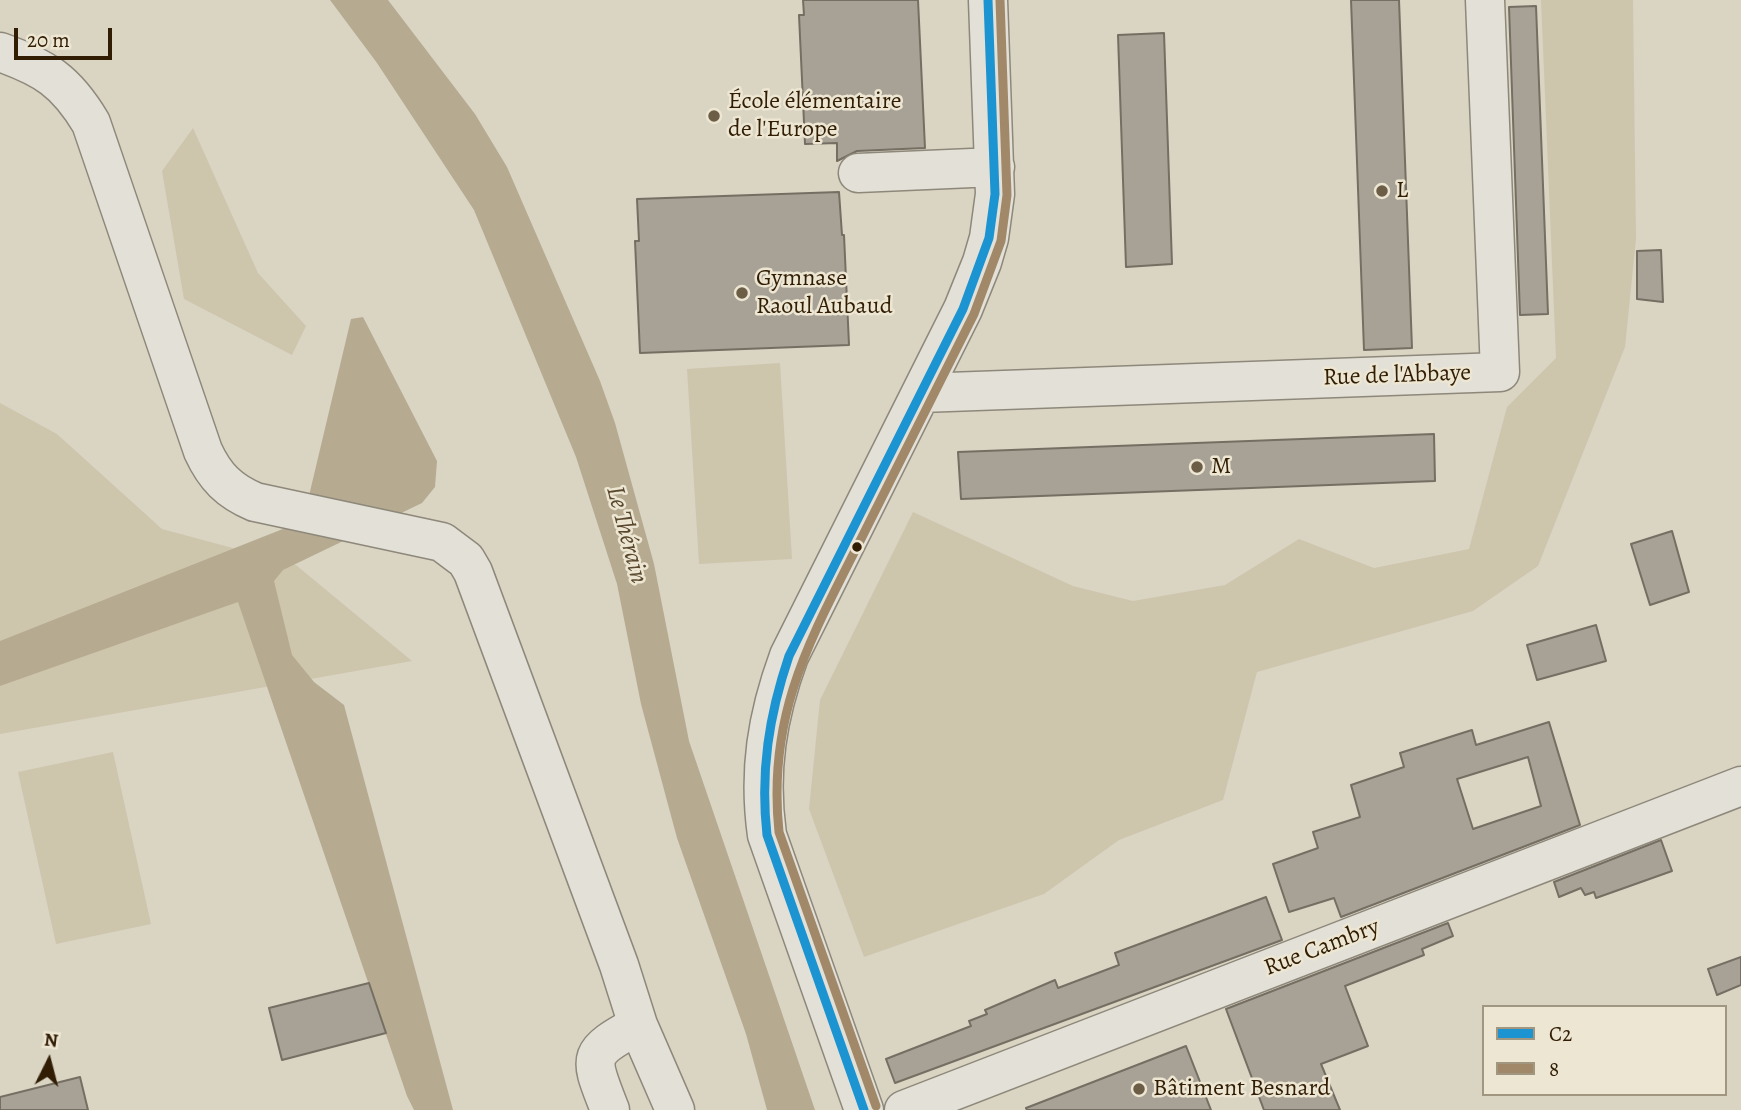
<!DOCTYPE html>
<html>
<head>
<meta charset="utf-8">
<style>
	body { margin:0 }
	#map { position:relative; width:1741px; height:1110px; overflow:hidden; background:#dad4c3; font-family:Alegreya,serif }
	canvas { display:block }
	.legend { position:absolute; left:1482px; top:1005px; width:245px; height:91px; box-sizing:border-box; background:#ede6d2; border:2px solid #a19680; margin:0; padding:9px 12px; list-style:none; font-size:21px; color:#301d04 }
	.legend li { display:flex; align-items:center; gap:14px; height:35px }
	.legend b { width:35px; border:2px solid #a19680 }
	.north { position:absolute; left:14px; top:1026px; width:70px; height:70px; -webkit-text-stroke:5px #ede6d2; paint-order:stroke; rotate:6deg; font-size:19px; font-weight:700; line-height:28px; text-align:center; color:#301d04 }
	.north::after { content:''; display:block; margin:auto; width:24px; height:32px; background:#301d04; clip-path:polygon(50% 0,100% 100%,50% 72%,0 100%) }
	.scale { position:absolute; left:14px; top:28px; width:98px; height:32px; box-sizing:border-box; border:4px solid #301d04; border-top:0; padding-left:9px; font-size:21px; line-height:24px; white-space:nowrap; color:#301d04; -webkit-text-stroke:5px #ede6d2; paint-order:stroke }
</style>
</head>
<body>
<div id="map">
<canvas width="1741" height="1110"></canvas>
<ul class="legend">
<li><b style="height:9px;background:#1c94d2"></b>C2</li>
<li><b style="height:9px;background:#a18868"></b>8</li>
</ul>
<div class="north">N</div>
<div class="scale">20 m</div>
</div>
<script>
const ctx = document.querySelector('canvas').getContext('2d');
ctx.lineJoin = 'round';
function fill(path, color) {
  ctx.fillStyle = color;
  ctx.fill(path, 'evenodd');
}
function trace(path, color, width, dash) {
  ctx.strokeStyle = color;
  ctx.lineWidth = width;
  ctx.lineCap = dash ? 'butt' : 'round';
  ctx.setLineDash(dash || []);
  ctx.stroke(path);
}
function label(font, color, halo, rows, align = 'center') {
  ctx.font = font + ' Alegreya,serif';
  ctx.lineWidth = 5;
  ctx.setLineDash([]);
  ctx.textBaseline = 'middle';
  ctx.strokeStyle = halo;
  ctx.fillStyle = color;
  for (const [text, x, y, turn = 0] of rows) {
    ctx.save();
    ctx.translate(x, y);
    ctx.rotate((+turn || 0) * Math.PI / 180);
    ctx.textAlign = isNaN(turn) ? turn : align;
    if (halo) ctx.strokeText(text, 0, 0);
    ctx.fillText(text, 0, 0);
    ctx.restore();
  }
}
fill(new Path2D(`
	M 1541,0 L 1633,0 L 1636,239 L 1625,347 L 1538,566 L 1473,611 L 1257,672 L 1223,800 L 1119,840 L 1044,894 L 864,957 L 809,809 L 820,700 L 913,512 L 1073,586 L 1133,601 L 1225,585 L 1299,539 L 1374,568 L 1469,549 L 1507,407 L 1556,358 Z
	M 193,128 L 258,273 L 306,326 L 292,355 L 184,299 L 162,171 Z
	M 780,363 L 792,559 L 699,564 L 687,369 Z
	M 0,403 L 57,434 L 162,529 L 296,565 L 412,661 L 0,734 Z
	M 113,752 L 151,924 L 56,944 L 18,772 Z`), '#cec5ad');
fill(new Path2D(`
	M 330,0 L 388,0 L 475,114 L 507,167 L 600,381 L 615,423 L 654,564 L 689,741 L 815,1110 L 767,1110 L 746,1034 L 677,838 L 641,704 L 617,584 L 576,457 L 474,210 L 377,63 Z
	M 363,317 L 437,461 L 435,487 L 422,503 L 283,570 L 274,581 L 292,655 L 314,682 L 344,705 L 453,1110 L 414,1110 L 407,1096 L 238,602 L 0,686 L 0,641 L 303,521 L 351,319 Z`), '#b6ab91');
const building = new Path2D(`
	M 803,0 L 918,0 L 925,148 L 857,151 L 837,161 L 837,143 L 805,144 L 799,15 L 804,15 Z
	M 1351,0 L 1399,0 L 1412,348 L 1364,350 Z
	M 1536,6 L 1548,314 L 1520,315 L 1509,7 Z
	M 1164,33 L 1172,264 L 1126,267 L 1118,35 Z
	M 839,192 L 842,235 L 844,235 L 849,345 L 640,353 L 635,241 L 639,241 L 637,199 Z
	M 1661,250 L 1663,302 L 1637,299 L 1637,251 Z
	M 1434,434 L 1435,481 L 961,499 L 958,452 Z
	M 1672,531 L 1689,592 L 1650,605 L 1631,544 Z
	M 1596,625 L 1606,661 L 1537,680 L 1527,645 Z
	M 1549,722 L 1580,825 L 1341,917 L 1334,898 L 1289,912 L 1273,864 L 1318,848 L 1313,832 L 1360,817 L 1351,785 L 1404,767 L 1400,753 L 1456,735 L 1472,730 L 1476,745 ZM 1528,757 L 1541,806 L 1473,829 L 1457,779 Z
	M 1661,840 L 1672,871 L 1596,898 L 1594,892 L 1585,895 L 1581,888 L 1559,897 L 1554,882 Z
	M 1266,897 L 1282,940 L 895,1083 L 886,1059 L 971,1026 L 969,1021 L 987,1014 L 985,1010 L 1055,980 L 1058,988 L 1119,965 L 1115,953 Z
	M 1448,923 L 1453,936 L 1422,949 L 1424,955 L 1345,986 L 1368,1046 L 1321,1064 L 1340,1110 L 1264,1110 L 1226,1009 Z
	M 1741,957 L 1741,985 L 1717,995 L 1708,969 Z
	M 369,983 L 386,1033 L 282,1060 L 269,1008 Z
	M 1186,1046 L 1211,1110 L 1027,1110 L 1026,1108 Z
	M 80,1077 L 88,1110 L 0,1110 L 0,1097 Z`);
fill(building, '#a8a296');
trace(building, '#756e62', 2);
const minor = new Path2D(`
	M 0,52 C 45,68 66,81 91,123 L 203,451 C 215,477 229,491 255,502 L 442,542 L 466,560 L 473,572 L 619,965 L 638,1025 L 675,1110
	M 858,173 L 995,167
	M 921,393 L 1500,372 L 1485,0
	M 610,1110 C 589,1056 585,1054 638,1025
	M 864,1110 L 767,835 C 758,771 767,716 789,656 L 963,309 L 982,262 L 989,238 L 995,194 L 988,0
	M 904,1110 L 1741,786`);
trace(minor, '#8e887b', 41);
trace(minor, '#e2e0d7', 38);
trace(new Path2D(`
	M 864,1110 L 767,835 C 760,772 769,715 789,656 L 963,309 L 989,238 L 995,194 L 988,0`), '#1c94d2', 9);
trace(new Path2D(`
	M 876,1106 L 779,832 C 766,707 816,630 869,523 C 904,454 939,384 974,314 L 1001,241 L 1007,195 L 1000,0`), '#a18868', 9);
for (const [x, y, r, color] of [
	[714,116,7,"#6c5d47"],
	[1382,191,7,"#6c5d47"],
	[742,293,7,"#6c5d47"],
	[1197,467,7,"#6c5d47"],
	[857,547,6,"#301d04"],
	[1139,1089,7,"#6c5d47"]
]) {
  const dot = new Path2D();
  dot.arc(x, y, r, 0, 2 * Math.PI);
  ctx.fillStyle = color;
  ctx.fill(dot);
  trace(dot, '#ede6d2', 2.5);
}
label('24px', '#301d04', '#ede6d2', [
	["École élémentaire",728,102],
	["de l'Europe",728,130],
	["L",1396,191],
	["Gymnase",756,279],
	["Raoul Aubaud",756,307],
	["M",1211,467],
	["Bâtiment Besnard",1153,1089]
], 'left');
label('24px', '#301d04', '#ede6d2', [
	["Rue de l'Abbaye",1397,376,-2],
	["Rue Cambry",1322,948,-21]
]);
label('italic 26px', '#59482e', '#ede6d2', [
	["Le Thérain",626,535,75]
]);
</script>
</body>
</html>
